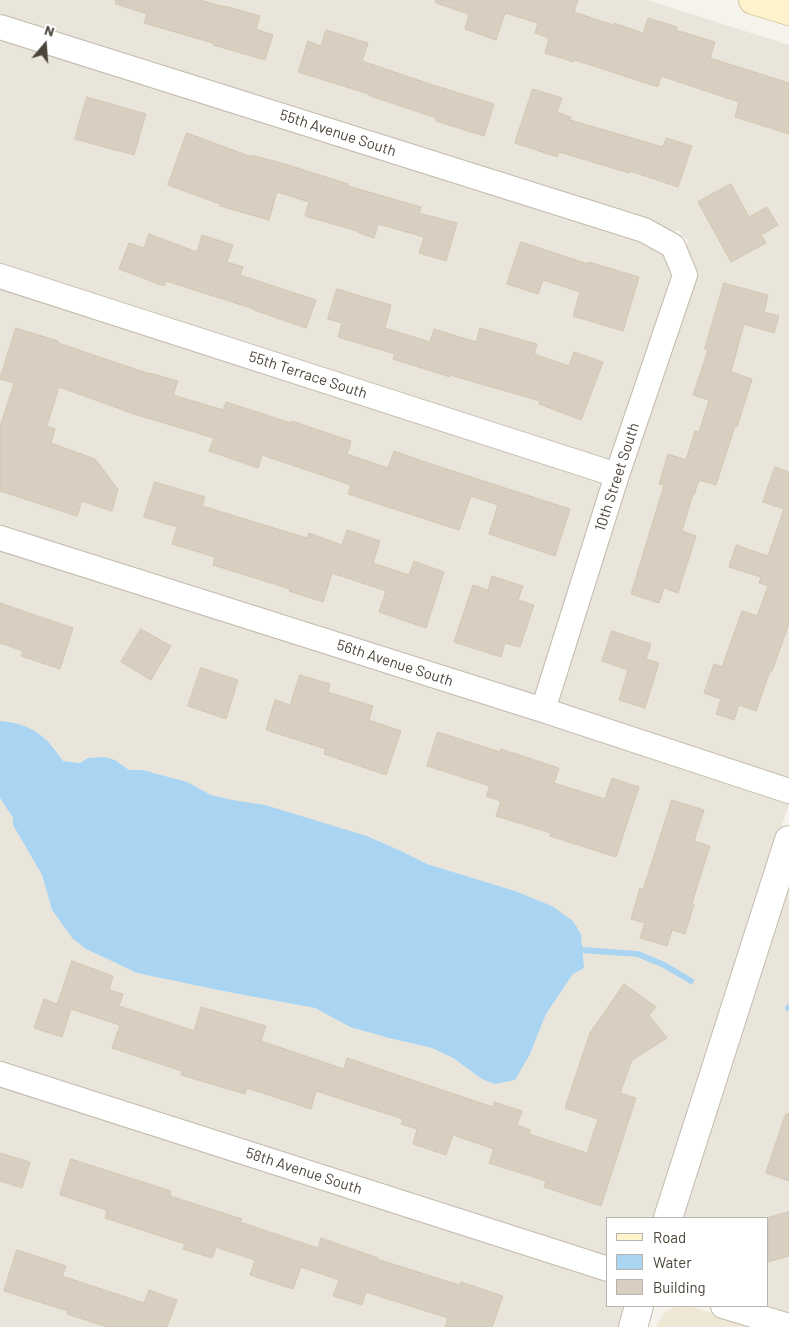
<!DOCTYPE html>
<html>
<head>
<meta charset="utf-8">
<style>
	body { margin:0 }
	#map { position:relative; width:789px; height:1327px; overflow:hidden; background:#f6f3ec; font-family:Barlow,sans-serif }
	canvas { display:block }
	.legend { position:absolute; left:606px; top:1217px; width:162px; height:90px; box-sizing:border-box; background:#fff; border:1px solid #b7b4b0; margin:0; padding:6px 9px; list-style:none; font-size:15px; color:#4b4439 }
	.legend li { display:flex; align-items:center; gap:10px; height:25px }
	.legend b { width:25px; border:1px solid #b7b4b0 }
	.north { position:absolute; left:20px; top:20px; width:50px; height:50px; -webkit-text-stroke:4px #fff; paint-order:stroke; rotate:18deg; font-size:14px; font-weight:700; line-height:20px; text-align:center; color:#4b4439 }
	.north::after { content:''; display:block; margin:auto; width:18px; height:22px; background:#4b4439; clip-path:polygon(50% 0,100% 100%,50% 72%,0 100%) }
</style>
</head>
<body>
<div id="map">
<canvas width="789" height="1327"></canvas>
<ul class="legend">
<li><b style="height:6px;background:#fff3cd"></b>Road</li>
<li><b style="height:14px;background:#a9d4f2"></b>Water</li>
<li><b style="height:14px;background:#d8cfc1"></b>Building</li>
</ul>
<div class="north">N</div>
</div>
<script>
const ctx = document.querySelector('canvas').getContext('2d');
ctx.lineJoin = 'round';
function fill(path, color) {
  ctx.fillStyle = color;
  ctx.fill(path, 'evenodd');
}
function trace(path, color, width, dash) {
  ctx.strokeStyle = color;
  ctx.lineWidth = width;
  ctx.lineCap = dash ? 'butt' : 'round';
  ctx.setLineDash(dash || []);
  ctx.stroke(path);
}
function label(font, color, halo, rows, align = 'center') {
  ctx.font = font + ' Barlow,sans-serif';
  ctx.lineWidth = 4;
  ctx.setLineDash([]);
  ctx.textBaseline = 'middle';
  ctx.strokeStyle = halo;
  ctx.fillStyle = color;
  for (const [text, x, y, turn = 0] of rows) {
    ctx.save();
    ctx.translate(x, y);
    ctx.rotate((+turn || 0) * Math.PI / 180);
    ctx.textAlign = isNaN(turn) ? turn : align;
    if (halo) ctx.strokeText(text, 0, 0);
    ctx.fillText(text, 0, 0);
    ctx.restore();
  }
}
fill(new Path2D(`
	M 0,0 L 647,0 L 789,45 L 789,778 L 557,702 L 688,240 L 682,236 L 679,230 L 674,232 L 647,218 L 0,14 Z
	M 0,40 L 639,241 L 664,255 L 673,276 L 610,460 L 0,263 Z
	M 0,289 L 603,483 L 536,695 L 0,525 Z
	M 0,551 L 539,721 L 789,804 L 656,1218 L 608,1218 L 608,1256 L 0,1061 L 0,798 L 13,818 L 13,825 L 42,875 L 52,910 L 72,938 L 86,949 L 137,973 L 228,992 L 315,1008 L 350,1027 L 389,1038 L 432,1048 L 453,1058 L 482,1079 L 530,1054 L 546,1014 L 573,974 L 584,968 L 552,906 L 515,891 L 427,864 L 399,850 L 367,836 L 211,795 L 187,782 L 143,770 L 129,770 L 115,760 L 88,758 L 80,763 L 63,761 L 55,748 L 15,722 L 0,721 Z
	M 789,876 L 789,1314 L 764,1306 L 768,1306 L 768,1218 L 679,1218 Z
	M 0,1087 L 608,1282 L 608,1306 L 628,1306 L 621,1327 L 0,1327 Z`), '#eae5da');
fill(new Path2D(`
	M 679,1306 L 692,1307 L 754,1327 L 656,1327 L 658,1322 L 667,1310 Z`), '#efe8d6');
fill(new Path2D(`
	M 0,721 C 30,723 47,736 63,761 L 80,763 L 88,758 L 104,757 L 115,760 L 129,770 L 143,770 L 187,782 L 211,795 L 232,800 L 265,805 L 367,836 L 399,850 L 427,864 L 515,891 L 552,906 L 573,921 L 581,934 L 584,968 L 573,974 L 546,1014 L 530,1054 L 515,1080 L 495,1084 L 482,1079 L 453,1058 L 432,1048 L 389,1038 L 350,1027 L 315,1008 L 228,992 L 137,973 L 86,949 L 72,938 L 52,910 L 42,875 L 13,825 L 13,818 L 0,798 Z`), '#a9d4f2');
trace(new Path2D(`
	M 582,950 L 638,954 L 664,965 L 691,981
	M 788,1008 L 789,1007`), '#a9d4f2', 6);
const building = new Path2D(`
	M 116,0 L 200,0 L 225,7 L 225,6 L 260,16 L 256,29 L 273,35 L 265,60 L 213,45 L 213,43 L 144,23 L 147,14 L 116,4 Z
	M 436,0 L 578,0 L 574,12 L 613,25 L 614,23 L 643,33 L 648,18 L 677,27 L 676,30 L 715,42 L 710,58 L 789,83 L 789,134 L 735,117 L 739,102 L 661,76 L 658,87 L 575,60 L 574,62 L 545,53 L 549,38 L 535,33 L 538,23 L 505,13 L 496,40 L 465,29 L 469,14 L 436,3 Z
	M 326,30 L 368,43 L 362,61 L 430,84 L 494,104 L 484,136 L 436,121 L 437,118 L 368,95 L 369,94 L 298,72 L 308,41 L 321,46 Z
	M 533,89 L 562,98 L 557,112 L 571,117 L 570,120 L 663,147 L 666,138 L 692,146 L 678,187 L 630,171 L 629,173 L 559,152 L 557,157 L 515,143 Z
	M 87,97 L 146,114 L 134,155 L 75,139 Z
	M 187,133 L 252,157 L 252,155 L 285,164 L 348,184 L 348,186 L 421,207 L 419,213 L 457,223 L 446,261 L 419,253 L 424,237 L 378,224 L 374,238 L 357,232 L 357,231 L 305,216 L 309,202 L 277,192 L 269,220 L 220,206 L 220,204 L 168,185 Z
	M 731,184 L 749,217 L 767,207 L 778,225 L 761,235 L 766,243 L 731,262 L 698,202 Z
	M 149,234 L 197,252 L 202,235 L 233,245 L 227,262 L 243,267 L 240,275 L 316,300 L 306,328 L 254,310 L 254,309 L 166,281 L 164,286 L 119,269 L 129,243 L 144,248 Z
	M 521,242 L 588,264 L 589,262 L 639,277 L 623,331 L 573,316 L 580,292 L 543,280 L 538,294 L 507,284 Z
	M 724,283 L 768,295 L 764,312 L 779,316 L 774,333 L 744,324 L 731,372 L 752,379 L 737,427 L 735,426 L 716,485 L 699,480 L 694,495 L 693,494 L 682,531 L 696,536 L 678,593 L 664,588 L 659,603 L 631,594 L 664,485 L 659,484 L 668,454 L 686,460 L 695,431 L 699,432 L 709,400 L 693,395 L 708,350 L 705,349 Z
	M 337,289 L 391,305 L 385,328 L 430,342 L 434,329 L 476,342 L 480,328 L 537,344 L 534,354 L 569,366 L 574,352 L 603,362 L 581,420 L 539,404 L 540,401 L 450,375 L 450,377 L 393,359 L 395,354 L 338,337 L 342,323 L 328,319 Z
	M 16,328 L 58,341 L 58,343 L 150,374 L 150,373 L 178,381 L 173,395 L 223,410 L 226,402 L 291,423 L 292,421 L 351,441 L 347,454 L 388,468 L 394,451 L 422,461 L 570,509 L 555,556 L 489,534 L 498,505 L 471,496 L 459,530 L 348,494 L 351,485 L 262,455 L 258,468 L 209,451 L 214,438 L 137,415 L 59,387 L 47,426 L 55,429 L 51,443 L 95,459 L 118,489 L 112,511 L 82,501 L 77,516 L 0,491 L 0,427 L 14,383 L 0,379 Z
	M 775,467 L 789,472 L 789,624 L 772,671 L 770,671 L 756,711 L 739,705 L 734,720 L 716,714 L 721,699 L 704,693 L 714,664 L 722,667 L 742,611 L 757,616 L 768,586 L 759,583 L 761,577 L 729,567 L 736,545 L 768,556 L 784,509 L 763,502 Z
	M 155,482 L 205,497 L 202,506 L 307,538 L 309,533 L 342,545 L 347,530 L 380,541 L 373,563 L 409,575 L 414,561 L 444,572 L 426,628 L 379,612 L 386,591 L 332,573 L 323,602 L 289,591 L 290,589 L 213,565 L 215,557 L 172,544 L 177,527 L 144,517 Z
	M 492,576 L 523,586 L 518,600 L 534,605 L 520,647 L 505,643 L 501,657 L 454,642 L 473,585 L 488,590 Z
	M 0,603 L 73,628 L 60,669 L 21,656 L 23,651 L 0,643 Z
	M 141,629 L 171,646 L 151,680 L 121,662 Z
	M 612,631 L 651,644 L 646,659 L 659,663 L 645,708 L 619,700 L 628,670 L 602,661 Z
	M 201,668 L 238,680 L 226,719 L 188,706 Z
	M 300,675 L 330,684 L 328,692 L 373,706 L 369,720 L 401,731 L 386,775 L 324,754 L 326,749 L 266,730 L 275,700 L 290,705 Z
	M 438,732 L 500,752 L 501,749 L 559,768 L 554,783 L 605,799 L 612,778 L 639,787 L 616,857 L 550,836 L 551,833 L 496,816 L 501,801 L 486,796 L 490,786 L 427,766 Z
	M 672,800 L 704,810 L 694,841 L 710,846 L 692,903 L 694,904 L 685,934 L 672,930 L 667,946 L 640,938 L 645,923 L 631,919 L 640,888 L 643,889 Z
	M 72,961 L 113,976 L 109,990 L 123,994 L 119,1006 L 194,1031 L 201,1007 L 266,1026 L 261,1041 L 344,1069 L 347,1058 L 493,1107 L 494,1102 L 522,1111 L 517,1125 L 531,1130 L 529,1134 L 587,1153 L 598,1119 L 565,1108 L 590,1033 L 624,984 L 656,1007 L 649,1015 L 667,1038 L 632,1060 L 620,1093 L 636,1098 L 601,1206 L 544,1187 L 546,1181 L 489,1163 L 494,1149 L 453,1135 L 446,1155 L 413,1144 L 417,1129 L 401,1124 L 403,1119 L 316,1091 L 311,1109 L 247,1088 L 245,1094 L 181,1075 L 182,1071 L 112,1048 L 120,1025 L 71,1009 L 62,1037 L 34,1028 L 44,999 L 57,1004 Z
	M 786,1114 L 789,1114 L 789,1181 L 766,1173 Z
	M 0,1153 L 30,1162 L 22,1188 L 0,1181 Z
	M 71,1159 L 171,1191 L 170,1196 L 242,1219 L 240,1222 L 318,1248 L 321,1238 L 378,1258 L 377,1259 L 459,1285 L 461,1282 L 503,1296 L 492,1327 L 445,1327 L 448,1318 L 366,1292 L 362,1305 L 333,1296 L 339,1280 L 301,1267 L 293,1289 L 250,1275 L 255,1260 L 216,1247 L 212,1258 L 183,1249 L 185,1244 L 105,1218 L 107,1210 L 60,1195 Z
	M 789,1212 L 789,1256 L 768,1262 L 768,1218 Z
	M 17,1250 L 66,1266 L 62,1276 L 144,1303 L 149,1290 L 177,1300 L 167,1327 L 107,1327 L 67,1314 L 68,1311 L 4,1291 Z`);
fill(building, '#d8cfc1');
trace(building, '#d3c7b4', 1);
const minor = new Path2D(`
	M 0,27 L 644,230 L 673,246 L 685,275 L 617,475 L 543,710
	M 0,276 L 617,475
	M 0,538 L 543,710 L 789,791
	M 0,1074 L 608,1269
	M 723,1306 L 789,1326`);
const tertiary = new Path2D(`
	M 668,1218 L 789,840
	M 633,1327 L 639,1306`);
const secondary = new Path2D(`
	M 753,0 L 789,11`);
trace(minor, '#c2bbae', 26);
trace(tertiary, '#c2bbae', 30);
trace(secondary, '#d6c79b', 30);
trace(minor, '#fff', 24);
trace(tertiary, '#fff', 28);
trace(secondary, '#fff3cd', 28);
label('15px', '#4b4439', '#fff', [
	["55th Avenue South",338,133,18],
	["55th Terrace South",308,375,18],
	["10th Street South",617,477,-72],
	["56th Avenue South",395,663,18],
	["58th Avenue South",304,1171,18]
]);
</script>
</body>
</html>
